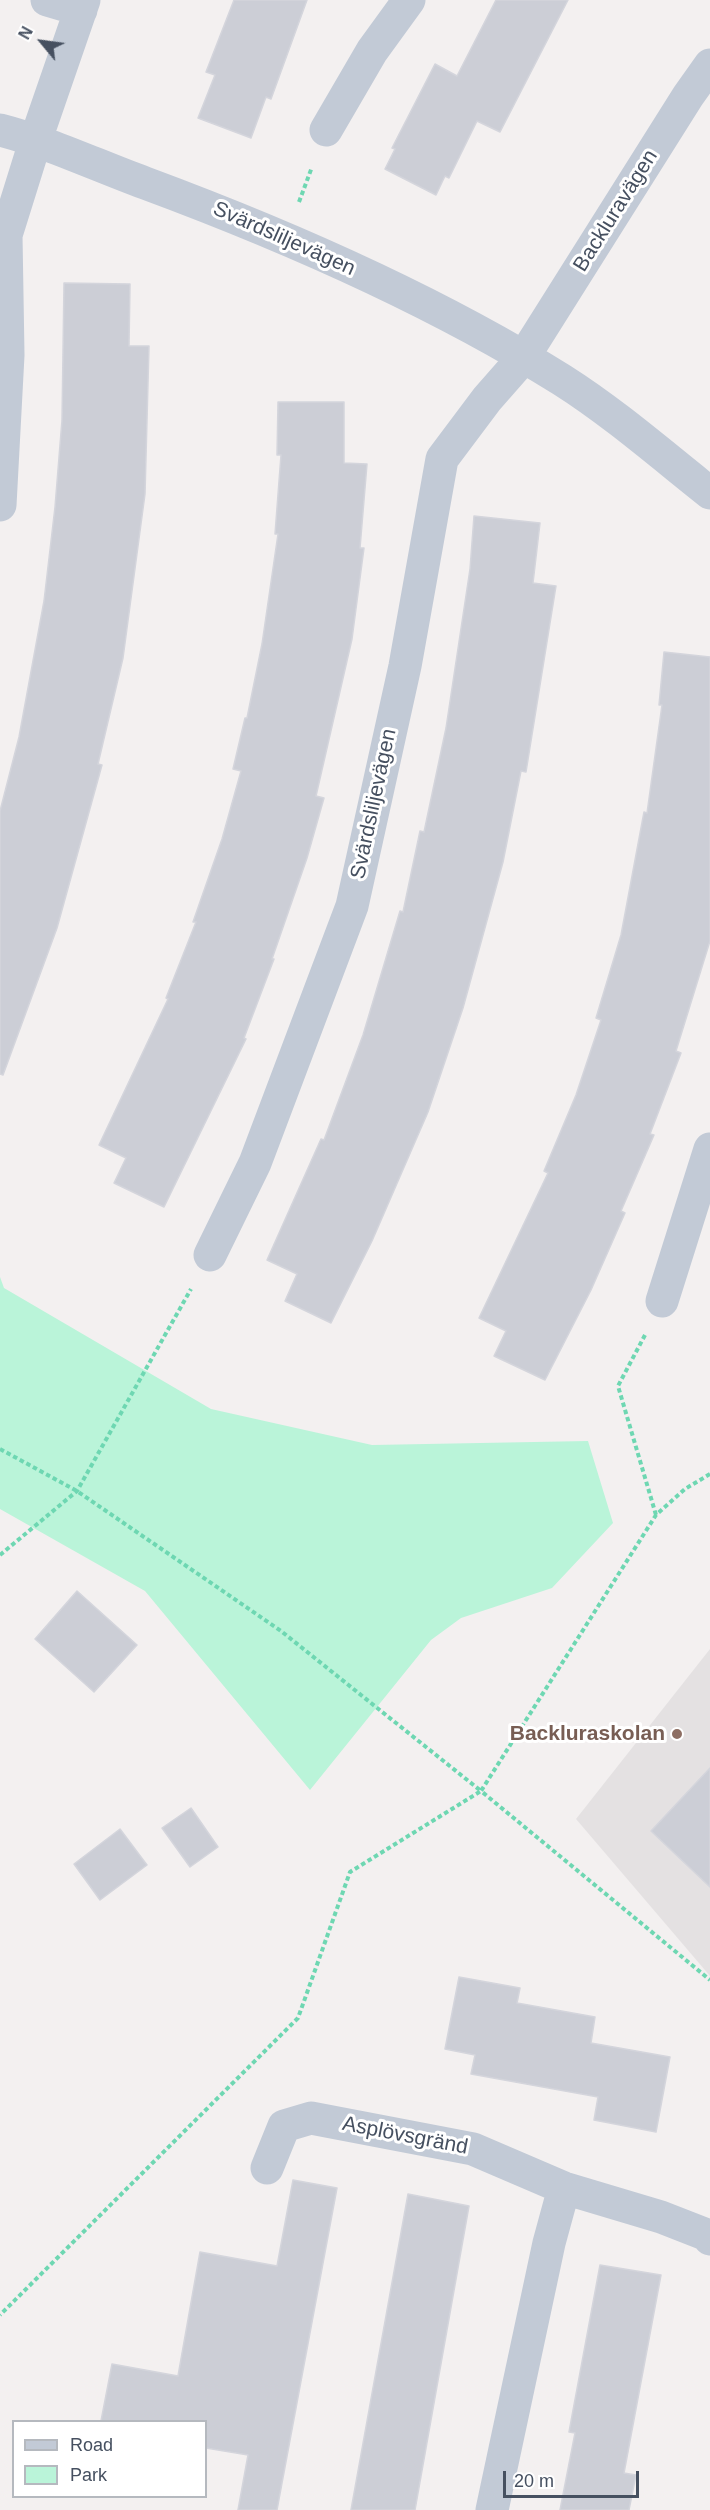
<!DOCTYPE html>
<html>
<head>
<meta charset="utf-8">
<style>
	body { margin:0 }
	#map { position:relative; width:710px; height:2510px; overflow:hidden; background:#f3f0f0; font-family:Arial,sans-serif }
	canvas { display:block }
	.legend { position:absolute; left:12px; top:2420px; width:195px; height:78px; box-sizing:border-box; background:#fff; border:2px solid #b5b9bf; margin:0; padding:8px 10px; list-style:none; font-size:18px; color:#465060 }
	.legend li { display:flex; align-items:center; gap:12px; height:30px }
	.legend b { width:30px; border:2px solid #b5b9bf }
	.north { position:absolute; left:12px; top:12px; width:60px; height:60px; -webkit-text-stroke:4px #fff; paint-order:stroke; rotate:299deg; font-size:16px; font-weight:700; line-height:24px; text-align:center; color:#465060 }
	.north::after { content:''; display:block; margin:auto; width:21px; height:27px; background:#465060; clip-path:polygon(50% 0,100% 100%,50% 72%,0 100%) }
	.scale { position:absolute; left:503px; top:2471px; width:136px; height:27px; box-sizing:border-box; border:3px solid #465060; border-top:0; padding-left:8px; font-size:18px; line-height:21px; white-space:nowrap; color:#465060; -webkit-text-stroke:4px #fff; paint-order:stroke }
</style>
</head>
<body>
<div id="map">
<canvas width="710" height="2510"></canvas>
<ul class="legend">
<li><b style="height:8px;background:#c2cad6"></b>Road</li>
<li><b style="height:16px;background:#baf4d9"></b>Park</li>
</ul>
<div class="north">N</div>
<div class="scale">20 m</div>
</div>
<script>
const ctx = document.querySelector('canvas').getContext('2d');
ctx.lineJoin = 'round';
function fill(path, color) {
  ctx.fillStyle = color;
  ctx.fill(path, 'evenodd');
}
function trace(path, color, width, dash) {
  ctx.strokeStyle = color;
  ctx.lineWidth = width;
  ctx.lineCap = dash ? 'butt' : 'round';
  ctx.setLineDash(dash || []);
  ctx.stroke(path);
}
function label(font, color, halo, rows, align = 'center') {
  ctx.font = font + ' Arial,sans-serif';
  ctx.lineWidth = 6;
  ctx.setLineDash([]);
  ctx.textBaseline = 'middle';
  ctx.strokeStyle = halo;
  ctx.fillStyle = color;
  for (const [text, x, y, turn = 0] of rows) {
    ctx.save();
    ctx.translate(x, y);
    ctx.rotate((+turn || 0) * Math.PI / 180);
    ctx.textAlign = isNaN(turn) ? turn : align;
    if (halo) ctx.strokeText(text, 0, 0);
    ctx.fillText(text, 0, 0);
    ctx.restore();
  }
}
fill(new Path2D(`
	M 710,1649 L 710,1976 L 576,1819 Z`), '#e4e1e2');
fill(new Path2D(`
	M 0,1277 L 4,1288 L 211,1409 L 372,1445 L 588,1441 L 613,1523 L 552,1588 L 461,1618 L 431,1640 L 310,1790 L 145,1591 L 0,1509 Z`), '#baf4d9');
const building = new Path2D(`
	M 234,0 L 307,0 L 271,99 L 266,97 L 251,138 L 198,118 L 215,75 L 206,72 Z
	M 496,0 L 568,0 L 500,132 L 477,121 L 449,178 L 445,176 L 436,195 L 385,169 L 395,149 L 392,148 L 435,64 L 457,76 Z
	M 64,283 L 130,284 L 129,346 L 149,346 L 145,494 L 123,658 L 98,764 L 102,765 L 57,928 L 3,1075 L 0,1074 L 0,811 L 19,737 L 44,601 L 55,507 L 62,420 Z
	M 278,402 L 344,402 L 344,463 L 367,464 L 360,548 L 364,548 L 352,639 L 316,796 L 324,798 L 307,858 L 272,959 L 274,959 L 244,1038 L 246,1039 L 164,1207 L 114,1183 L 126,1158 L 99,1145 L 168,999 L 166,998 L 196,922 L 193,922 L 222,839 L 241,771 L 233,769 L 245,718 L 247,718 L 262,644 L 278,534 L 275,534 L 281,455 L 277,455 Z
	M 474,516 L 540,523 L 533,583 L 556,586 L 526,772 L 521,771 L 503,862 L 463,1008 L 428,1112 L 372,1241 L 331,1323 L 285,1301 L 297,1274 L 267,1260 L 321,1139 L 324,1140 L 363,1035 L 400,911 L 403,912 L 420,831 L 424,832 L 446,728 L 470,569 Z
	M 664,652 L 710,657 L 710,941 L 676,1051 L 681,1053 L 650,1134 L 654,1135 L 621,1211 L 625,1213 L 591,1290 L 545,1380 L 494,1356 L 506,1331 L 479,1318 L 548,1173 L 544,1171 L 576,1095 L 601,1020 L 596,1018 L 621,935 L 644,812 L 647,813 L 662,705 L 659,705 Z
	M 77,1591 L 137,1645 L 94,1692 L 35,1639 Z
	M 710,1768 L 710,1887 L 651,1831 Z
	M 191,1808 L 218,1847 L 190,1867 L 162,1828 Z
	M 120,1829 L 147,1865 L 100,1900 L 74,1864 Z
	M 459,1977 L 520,1988 L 517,2003 L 595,2017 L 591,2043 L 670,2057 L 656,2132 L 594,2120 L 598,2097 L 471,2074 L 475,2055 L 445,2049 Z
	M 293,2180 L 337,2188 L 277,2510 L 238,2510 L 248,2455 L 206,2448 L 206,2421 L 101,2421 L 112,2364 L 178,2376 L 200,2252 L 277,2266 Z
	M 408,2194 L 469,2206 L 415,2510 L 351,2510 Z
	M 600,2265 L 661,2275 L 624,2473 L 636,2475 L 629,2510 L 560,2510 L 575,2433 L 569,2432 Z`);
fill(building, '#ccced6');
trace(building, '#d4d5dc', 1.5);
trace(new Path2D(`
	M 299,202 L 312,167
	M 645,1335 L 618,1386 L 656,1515
	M 0,1449 L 77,1491 L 281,1631 L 481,1791 L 350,1872 L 298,2018 L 0,2315
	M 710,1474 L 685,1489 L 656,1515 L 481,1791 L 710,1980
	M 0,1555 L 77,1491 L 191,1289`), '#6ed7b2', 4, [4.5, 3]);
trace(new Path2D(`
	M 47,0 L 81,10
	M 0,130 C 50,143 96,165 145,183 C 288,236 432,299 562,380 C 614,413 662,455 710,493
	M 326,130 L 372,51 L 409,0
	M 0,505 L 8,355 L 6,235 L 36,139 L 84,0
	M 210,1255 L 255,1163 L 352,906 L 405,666 L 442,459 L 487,399 L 523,358 L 688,96 L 710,65
	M 662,1301 L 710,1149
	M 267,2168 L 284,2126 L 311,2118 L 473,2149 L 564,2188 L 661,2217 L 707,2235 L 710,2239
	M 492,2510 L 549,2243 L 564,2188`), '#c2cad6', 33);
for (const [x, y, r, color] of [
	[677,1734,6,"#8d6e63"]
]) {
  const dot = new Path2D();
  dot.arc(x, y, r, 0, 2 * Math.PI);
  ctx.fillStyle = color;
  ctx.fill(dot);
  trace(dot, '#fff', 2);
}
label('21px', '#465060', '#fff', [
	["Backluravägen",616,211,-58],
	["Svärdsliljevägen",284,239,24],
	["Svärdsliljevägen",374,804,-78],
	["Asplövsgränd",405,2136,11]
]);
label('bold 21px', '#785e54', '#fff', [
	["Backluraskolan",665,1734]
], 'right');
</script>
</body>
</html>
